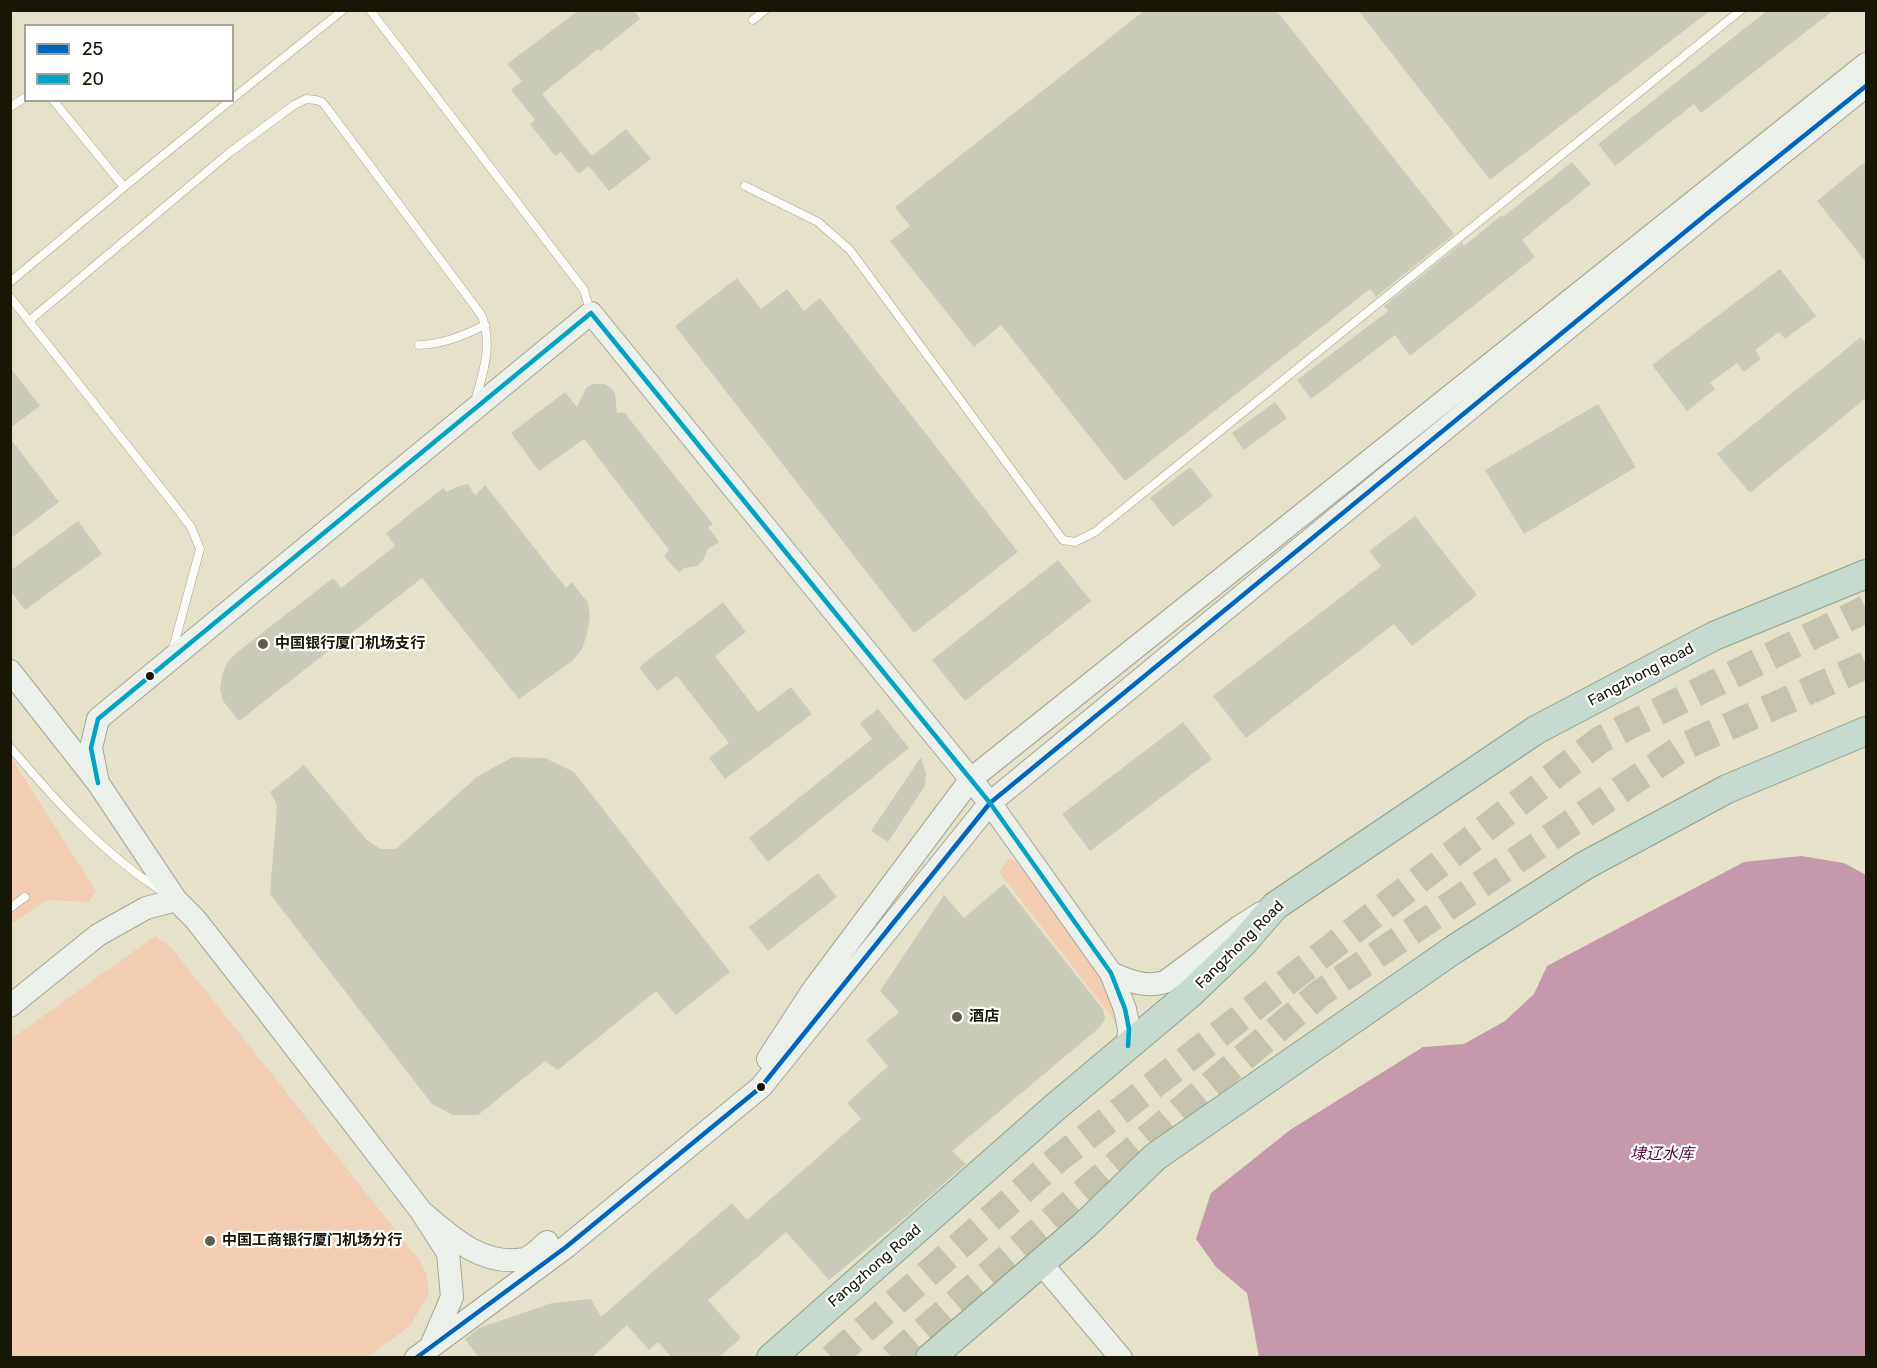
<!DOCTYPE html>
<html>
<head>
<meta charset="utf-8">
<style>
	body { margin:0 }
	#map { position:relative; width:1877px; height:1368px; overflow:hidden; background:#e5e2c9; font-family:Rubik,sans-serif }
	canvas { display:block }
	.frame { position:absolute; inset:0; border:12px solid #181605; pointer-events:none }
	.legend { position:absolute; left:24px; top:24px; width:210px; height:78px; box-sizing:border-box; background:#fff; border:2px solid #a3a29b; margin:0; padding:8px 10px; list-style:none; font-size:18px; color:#181605 }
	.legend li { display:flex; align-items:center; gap:12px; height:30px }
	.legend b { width:30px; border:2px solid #a3a29b }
</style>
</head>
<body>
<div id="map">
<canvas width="1877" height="1368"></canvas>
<div class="frame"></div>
<ul class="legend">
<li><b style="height:8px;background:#0065bd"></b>25</li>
<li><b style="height:8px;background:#01a2c4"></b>20</li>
</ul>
</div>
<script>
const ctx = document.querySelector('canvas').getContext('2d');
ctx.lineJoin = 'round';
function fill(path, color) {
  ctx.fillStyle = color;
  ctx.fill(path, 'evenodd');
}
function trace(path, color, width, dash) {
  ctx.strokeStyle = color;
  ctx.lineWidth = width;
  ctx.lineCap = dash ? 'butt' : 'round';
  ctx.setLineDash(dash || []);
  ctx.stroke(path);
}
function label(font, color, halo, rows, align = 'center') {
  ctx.font = font + ' Rubik,"Noto Sans SC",sans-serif';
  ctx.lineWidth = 4.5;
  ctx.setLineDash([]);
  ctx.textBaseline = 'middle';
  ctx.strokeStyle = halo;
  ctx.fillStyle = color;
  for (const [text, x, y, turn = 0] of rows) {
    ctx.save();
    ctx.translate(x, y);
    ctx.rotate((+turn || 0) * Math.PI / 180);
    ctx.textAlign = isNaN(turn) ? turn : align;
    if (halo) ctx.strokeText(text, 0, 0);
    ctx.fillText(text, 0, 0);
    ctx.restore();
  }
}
fill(new Path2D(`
	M 10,756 L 96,891 L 89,902 L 47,900 L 11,924 Z
	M 1010,858 L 1019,865 L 1108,984 L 1119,1026 L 999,872 Z
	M 155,936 L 170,946 L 421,1262 L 426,1273 L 429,1293 L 410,1326 L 368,1357 L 11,1357 L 11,1039 Z`), '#f2cdb2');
fill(new Path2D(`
	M 1801,856 L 1844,863 L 1866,875 L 1866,1357 L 1259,1357 L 1247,1293 L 1216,1267 L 1196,1239 L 1211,1193 L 1290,1130 L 1423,1047 L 1464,1044 L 1505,1021 L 1534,994 L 1547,966 L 1744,862 Z`), '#c598ac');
fill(new Path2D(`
	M 579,10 L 634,10 L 640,19 L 600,51 L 598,49 L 542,94 L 592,156 L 626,129 L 651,159 L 609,191 L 589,166 L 579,174 L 561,152 L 555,156 L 530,124 L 535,120 L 511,90 L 522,81 L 507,64 Z
	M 1145,10 L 1276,10 L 1454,234 L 1376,297 L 1370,289 L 1125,481 L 1001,325 L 974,347 L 890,241 L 910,226 L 895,207 Z
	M 1358,10 L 1711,10 L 1490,180 Z
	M 1768,10 L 1834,10 L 1701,113 L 1694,104 L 1615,166 L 1598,144 Z
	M 1866,161 L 1866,262 L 1817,201 Z
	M 1572,162 L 1591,184 L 1522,240 L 1535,257 L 1410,356 L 1395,335 L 1311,399 L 1297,380 L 1388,311 L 1384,306 L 1462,243 L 1464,246 L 1502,215 L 1503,217 Z
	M 1780,269 L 1816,316 L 1785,339 L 1779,332 L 1755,350 L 1761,359 L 1744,372 L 1737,363 L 1710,383 L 1715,389 L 1687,411 L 1652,365 Z
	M 737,278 L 761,309 L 787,289 L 804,311 L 820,298 L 1018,552 L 914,633 L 675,326 Z
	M 1861,337 L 1866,344 L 1866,398 L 1750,493 L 1717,454 Z
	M 10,367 L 40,406 L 10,428 Z
	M 593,384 L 604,384 L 610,387 L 615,393 L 617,413 L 624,412 L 713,524 L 708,527 L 719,542 L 708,549 L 702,562 L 697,566 L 684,568 L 679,573 L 664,556 L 669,550 L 584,439 L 539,471 L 511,433 L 565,392 L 577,407 L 586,388 Z
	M 1275,402 L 1287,418 L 1244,450 L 1232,433 Z
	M 1598,404 L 1636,467 L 1524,534 L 1485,470 Z
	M 10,438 L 59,502 L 10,539 Z
	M 1190,467 L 1213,496 L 1173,527 L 1150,498 Z
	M 468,484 L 475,495 L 485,485 L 566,588 L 572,582 L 588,603 L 590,618 L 587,634 L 582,649 L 572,661 L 519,699 L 422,578 L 239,721 L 223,701 L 220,689 L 222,675 L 227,663 L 235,654 L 333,578 L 341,588 L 395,546 L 386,533 L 443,488 L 447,492 L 459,486 Z
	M 1415,516 L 1477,595 L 1412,646 L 1394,624 L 1246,738 L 1213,696 L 1381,566 L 1369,551 Z
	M 78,521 L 102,554 L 25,610 L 10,590 L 10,571 Z
	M 1058,560 L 1091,601 L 965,701 L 932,660 Z
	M 723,602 L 746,632 L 715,656 L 758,712 L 791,687 L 812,714 L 725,779 L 709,758 L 729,743 L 677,676 L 657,691 L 639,667 Z
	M 878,709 L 909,748 L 768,862 L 749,838 L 872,739 L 860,723 Z
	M 1183,722 L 1212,759 L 1090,851 L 1062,814 Z
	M 513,757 L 545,758 L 574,772 L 730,972 L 676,1015 L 656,991 L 558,1070 L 545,1061 L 478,1115 L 453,1115 L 432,1104 L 270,894 L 277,805 L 270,792 L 304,765 L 366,839 L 380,849 L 396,849 L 478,776 Z
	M 921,757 L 926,775 L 925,786 L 888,842 L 871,831 Z
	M 818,873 L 837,897 L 768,951 L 749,927 Z
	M 1004,884 L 1103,1009 L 1105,1019 L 1099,1028 L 952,1151 L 966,1164 L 908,1215 L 829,1280 L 786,1232 L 708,1300 L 741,1338 L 718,1358 L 672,1358 L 658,1342 L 649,1350 L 627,1325 L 591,1358 L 479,1358 L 465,1339 L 479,1328 L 552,1303 L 591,1299 L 601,1317 L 732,1203 L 747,1220 L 861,1119 L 847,1103 L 888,1066 L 866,1040 L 899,1012 L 880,991 L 944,895 L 964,918 Z`), '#caccb9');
trace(new Path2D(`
	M 832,1358 L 1059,1158 L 1600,740 L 1866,609
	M 892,1358 L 1106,1173 L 1319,994 L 1685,746 L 1866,665`), '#c6c3ac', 28, [28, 14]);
const lane = new Path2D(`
	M 370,10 L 584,290 L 590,311
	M 753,20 L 765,10
	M 232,99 L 343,10
	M 53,100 L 124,187
	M 10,107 L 26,97
	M 745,186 L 818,222 L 850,250 L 1063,540 L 1075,542 L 1095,532 L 1741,10
	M 10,282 L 124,187 L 231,100
	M 10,297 L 175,506 L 191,527 L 200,549 L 172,652
	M 29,321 L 229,153 L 294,105 L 306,99 L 316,100 L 322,102 L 327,108 L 482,316 C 493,347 483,372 475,402
	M 419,345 C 443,344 463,336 485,325
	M 10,747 C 55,800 101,852 160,890
	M 10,908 L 25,897`);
const secondary = new Path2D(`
	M 10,671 L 98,783 L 176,900 L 195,919 L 264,1007 L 421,1211 L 448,1253 L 452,1297 L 431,1346
	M 98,783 L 91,748 L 98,719 L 591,313 L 990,803 L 1111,973 L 1125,1009 L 1129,1029 L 1128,1046
	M 1111,973 C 1129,981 1145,988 1165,982 L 1239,927 L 1261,913
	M 10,1006 L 98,935 L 146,908 L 176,900
	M 768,1059 L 813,990 L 971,779 L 1866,64
	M 421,1211 C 450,1236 482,1267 524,1259 C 532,1257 541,1247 547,1242
	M 1041,1263 L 1121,1358
	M 416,1358 L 566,1247 L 761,1087 L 990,803 L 1708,213 L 1866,86`);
const highway = new Path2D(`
	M 771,1358 L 1053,1109 L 1192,992 L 1242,944 L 1275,906 L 1536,730 L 1714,636 L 1866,574
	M 930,1358 L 1086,1224 L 1155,1157 L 1453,950 L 1584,866 L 1727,789 L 1866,731`);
trace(lane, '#a8a693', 9);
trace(secondary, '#a8a693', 24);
trace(highway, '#8fa28e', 30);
trace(lane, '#fbfbf7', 8);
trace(secondary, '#ebf0eb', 22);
trace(highway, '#c6dacf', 28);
trace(new Path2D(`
	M 416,1358 L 566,1247 L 761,1087 L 990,803 L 1708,213 L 1866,86`), '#0065bd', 4.5);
trace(new Path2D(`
	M 98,783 L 91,748 L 98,719 L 591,313 L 990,803 L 1111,973 L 1125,1009 L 1129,1029 L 1128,1046`), '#01a2c4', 4.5);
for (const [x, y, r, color] of [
	[263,644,6,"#605d4a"],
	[150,676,5,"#181605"],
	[957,1017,6,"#605d4a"],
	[761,1087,5,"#181605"],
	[210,1241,6,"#605d4a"]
]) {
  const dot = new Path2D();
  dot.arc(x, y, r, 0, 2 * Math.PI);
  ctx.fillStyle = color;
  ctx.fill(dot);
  trace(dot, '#fff', 2);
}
label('bold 15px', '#181605', '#fff', [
	["中国银行厦门机场支行",275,644],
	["酒店",969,1017],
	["中国工商银行厦门机场分行",222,1241]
], 'left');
label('15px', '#181605', '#fff', [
	["Fangzhong Road",1641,675,-28],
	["Fangzhong Road",1240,945,-45],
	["Fangzhong Road",875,1266,-41]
]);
label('italic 16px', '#52053d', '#fff', [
	["埭辽水库",1662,1154]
]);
</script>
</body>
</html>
